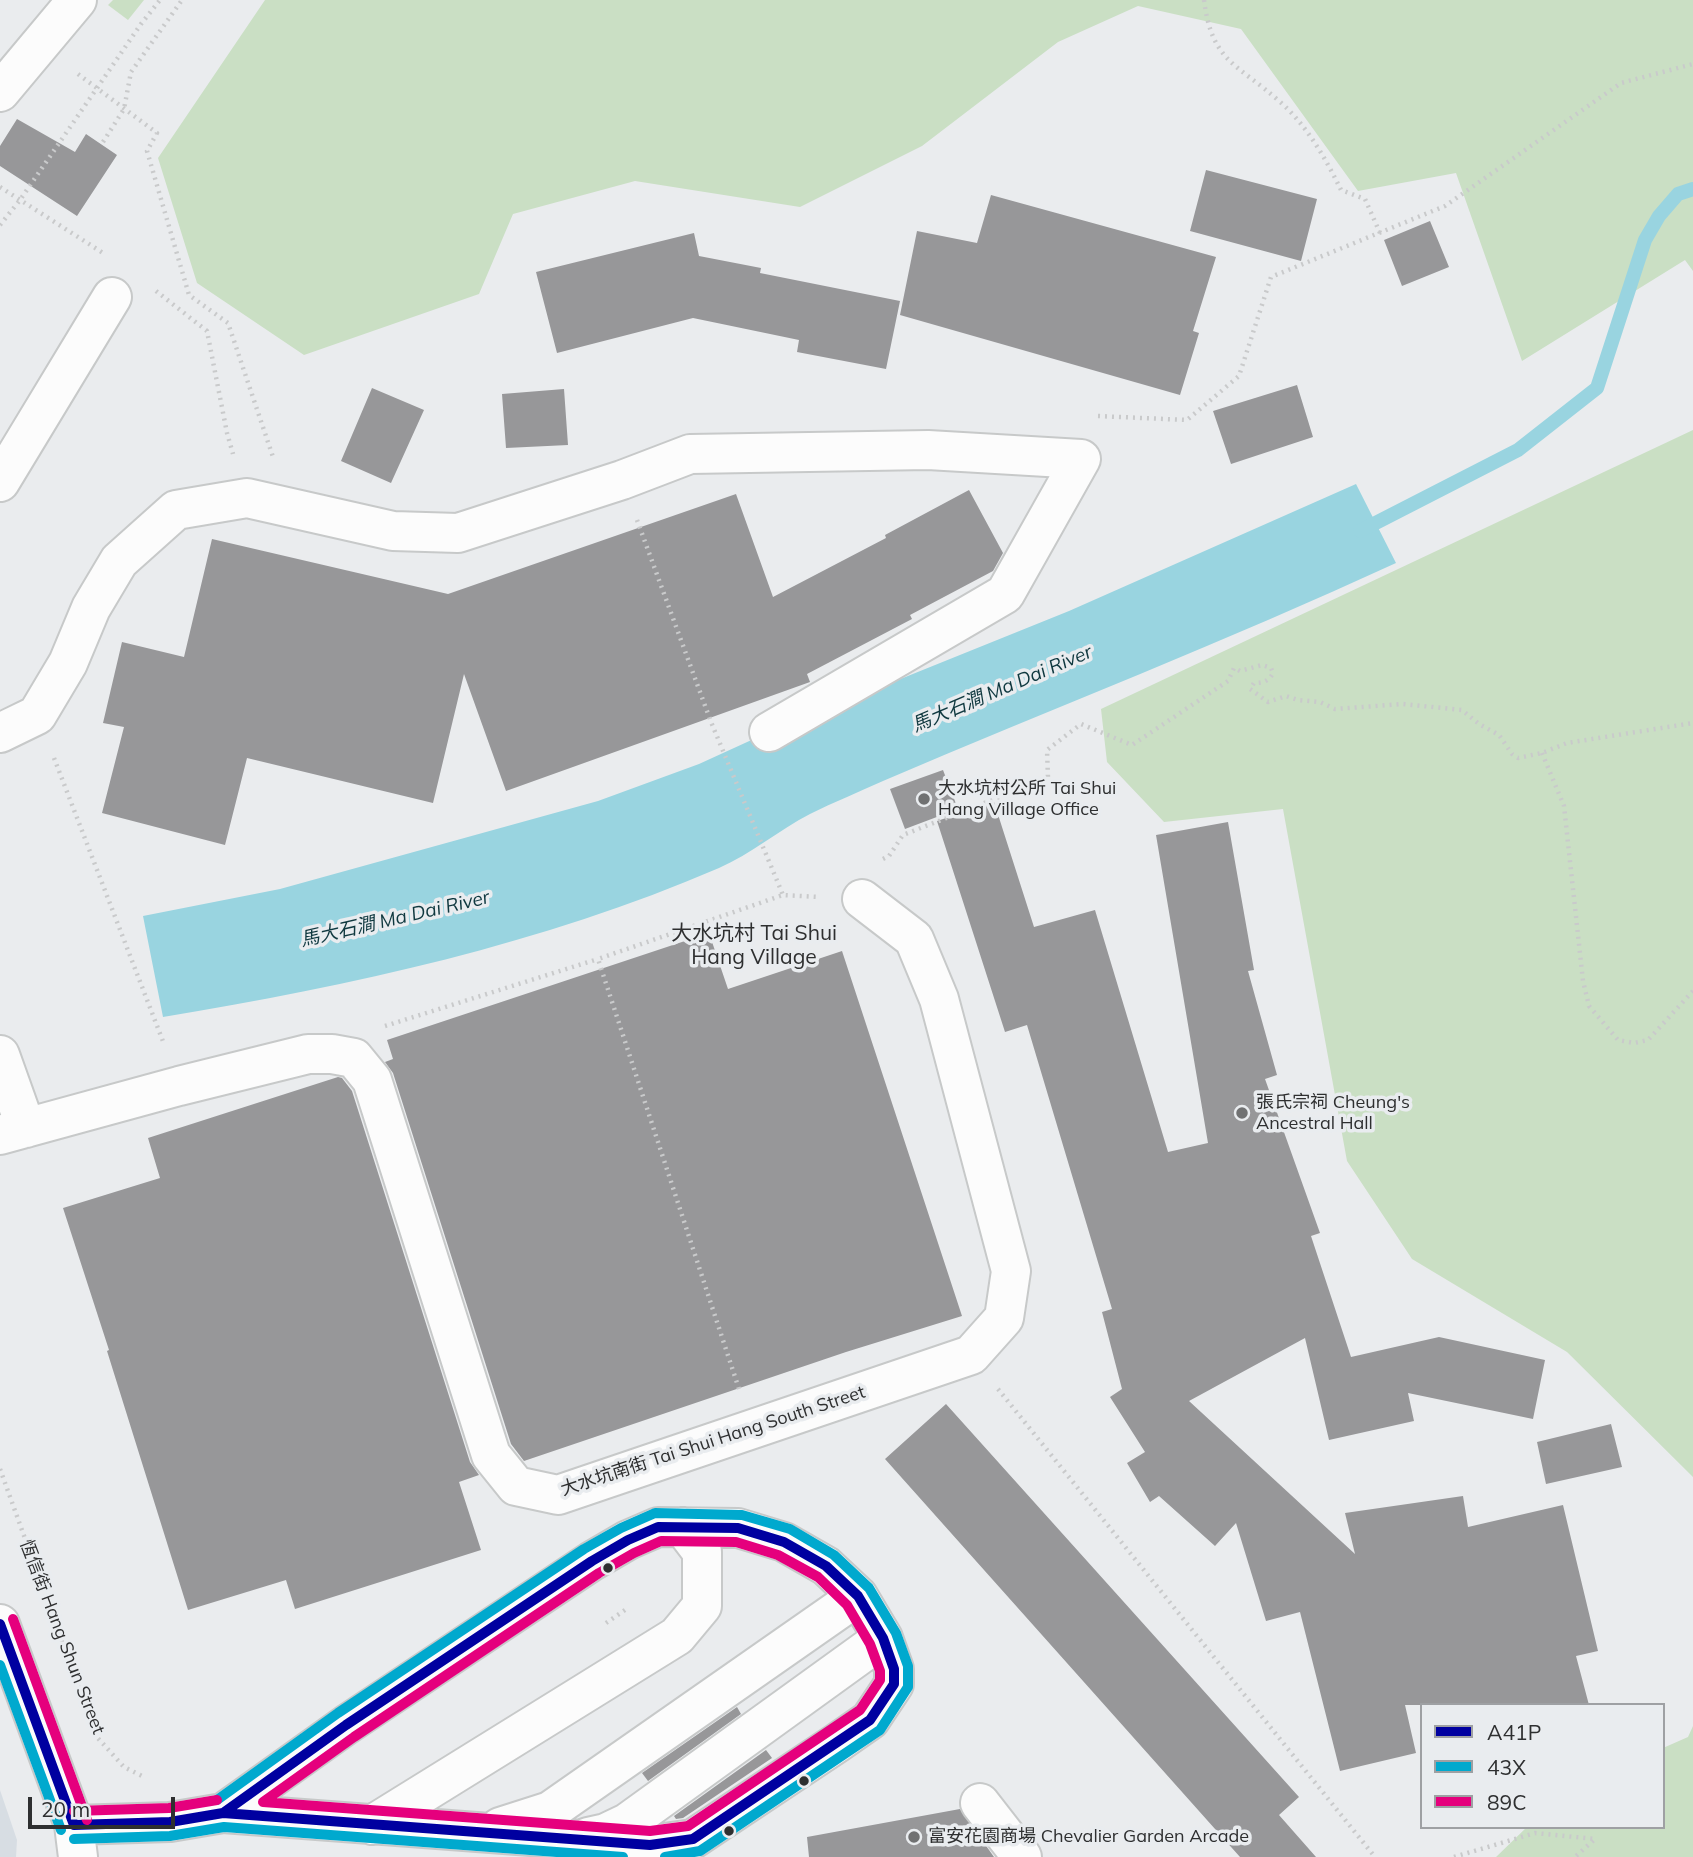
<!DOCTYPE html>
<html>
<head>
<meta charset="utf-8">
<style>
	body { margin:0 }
	#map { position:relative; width:1693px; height:1857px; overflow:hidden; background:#eaecee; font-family:Mulish,sans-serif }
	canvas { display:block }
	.legend { position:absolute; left:1420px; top:1703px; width:245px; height:126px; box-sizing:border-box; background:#e9ecef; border:2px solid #9ea0a3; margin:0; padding:9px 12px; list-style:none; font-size:21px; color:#2e2f30 }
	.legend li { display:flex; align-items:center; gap:14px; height:35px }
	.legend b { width:35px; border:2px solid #9ea0a3 }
	.scale { position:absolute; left:28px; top:1797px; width:147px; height:32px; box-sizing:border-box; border:4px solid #2e2f30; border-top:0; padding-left:9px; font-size:21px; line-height:24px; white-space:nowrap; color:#2e2f30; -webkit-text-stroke:5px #e9ecef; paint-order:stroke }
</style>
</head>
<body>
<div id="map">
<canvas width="1693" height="1857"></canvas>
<ul class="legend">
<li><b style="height:9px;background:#0000a0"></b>A41P</li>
<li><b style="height:9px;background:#00a9ce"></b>43X</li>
<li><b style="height:9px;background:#e5007d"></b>89C</li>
</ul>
<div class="scale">20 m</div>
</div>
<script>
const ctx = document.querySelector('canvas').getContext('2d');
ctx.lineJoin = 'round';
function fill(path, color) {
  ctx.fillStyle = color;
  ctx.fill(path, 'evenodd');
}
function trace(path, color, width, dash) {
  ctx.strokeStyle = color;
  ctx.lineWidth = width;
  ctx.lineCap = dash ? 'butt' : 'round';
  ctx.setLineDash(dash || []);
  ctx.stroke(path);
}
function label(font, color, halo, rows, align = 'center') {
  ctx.font = font + ' Mulish,"Noto Sans TC",sans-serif';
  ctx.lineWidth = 7;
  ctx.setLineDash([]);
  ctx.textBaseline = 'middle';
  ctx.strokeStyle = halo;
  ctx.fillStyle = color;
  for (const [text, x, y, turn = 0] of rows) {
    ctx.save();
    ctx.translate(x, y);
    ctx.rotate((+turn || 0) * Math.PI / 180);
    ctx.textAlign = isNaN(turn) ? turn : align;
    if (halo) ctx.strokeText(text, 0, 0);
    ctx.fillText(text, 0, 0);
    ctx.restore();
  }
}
fill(new Path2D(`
	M 0,1790 L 17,1840 L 16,1857 L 0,1857 Z`), '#d7dde3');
fill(new Path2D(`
	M 113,0 L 144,0 L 128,20 L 108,5 Z
	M 265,0 L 1693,0 L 1693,271 L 1685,260 L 1522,361 L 1456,173 L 1358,191 L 1241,29 L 1138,6 L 1058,42 L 922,146 L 800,207 L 635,181 L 513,214 L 479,294 L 304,355 L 197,283 L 158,158 Z
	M 1693,430 L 1693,1477 L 1567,1352 L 1412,1259 L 1347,1161 L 1283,809 L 1164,822 L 1107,762 L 1101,709 Z
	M 1693,1726 L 1693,1857 L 1496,1857 L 1527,1827 L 1663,1827 L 1663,1748 L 1688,1737 Z`), '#cadfc4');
fill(new Path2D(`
	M 1356,484 L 1396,563 C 1227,641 1054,708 883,781 C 859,792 834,802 810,814 C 779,830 751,854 719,868 C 543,944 351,986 163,1017 L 143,916 L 280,889 L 598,801 L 699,764 L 769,732 L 1069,611 Z`), '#99d4e0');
trace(new Path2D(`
	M 1360,531 L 1518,450 L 1597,388 L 1645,240 L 1659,216 L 1678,194 L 1693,189`), '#99d4e0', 14);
fill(new Path2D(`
	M 17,119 L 75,152 L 86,134 L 117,155 L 77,216 L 0,166 L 0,146 Z
	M 1206,170 L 1317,199 L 1301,261 L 1190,231 Z
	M 991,195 L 1216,257 L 1193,331 L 1199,333 L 1180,395 L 900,315 L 917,231 L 977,243 Z
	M 1430,221 L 1449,267 L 1402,286 L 1384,240 Z
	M 694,233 L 699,256 L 761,268 L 760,273 L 900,301 L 886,369 L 797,352 L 799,340 L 693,318 L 557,353 L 536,272 Z
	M 1297,385 L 1313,437 L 1231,464 L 1213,411 Z
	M 372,388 L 424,410 L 391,483 L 341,461 Z
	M 564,389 L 568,445 L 506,448 L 502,394 Z
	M 969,490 L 1003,553 L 993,571 L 910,615 L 912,619 L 807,674 L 810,682 L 506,791 L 464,674 L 433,803 L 247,758 L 225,845 L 102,813 L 124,727 L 103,723 L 122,642 L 184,657 L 212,539 L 448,594 L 736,494 L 773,597 L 886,538 L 885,535 Z
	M 943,770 L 958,809 L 905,829 L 890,789 Z
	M 994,802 L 1034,927 L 1095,910 L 1168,1152 L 1208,1143 L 1156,835 L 1228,822 L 1254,970 L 1248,971 L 1277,1075 L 1265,1079 L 1320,1233 L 1311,1236 L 1351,1357 L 1439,1337 L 1545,1360 L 1533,1419 L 1408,1393 L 1414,1421 L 1329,1440 L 1305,1338 L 1189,1401 L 1355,1554 L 1345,1513 L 1463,1496 L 1468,1527 L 1563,1505 L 1598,1651 L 1576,1656 L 1589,1705 L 1405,1705 L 1416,1753 L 1340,1771 L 1300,1612 L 1266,1621 L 1236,1523 L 1215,1546 L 1159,1496 L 1150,1502 L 1127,1463 L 1145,1452 L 1110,1397 L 1122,1389 L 1102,1312 L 1112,1309 L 1027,1025 L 1005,1032 L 937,821 Z
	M 709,933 L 728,989 L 842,951 L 962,1316 L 846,1352 L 524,1461 L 511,1444 L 393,1073 L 385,1062 L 393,1059 L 387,1040 Z
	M 338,1077 L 342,1078 L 352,1091 L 470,1462 L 479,1475 L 459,1482 L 481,1550 L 295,1609 L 286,1580 L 188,1610 L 107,1351 L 109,1350 L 63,1208 L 160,1178 L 148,1138 Z
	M 946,1404 L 1299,1797 L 1279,1815 L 1316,1857 L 1240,1857 L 885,1459 Z
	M 1611,1424 L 1622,1467 L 1546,1484 L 1537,1442 Z
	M 737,1707 L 741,1714 L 648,1781 L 642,1773 Z
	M 766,1750 L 772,1758 L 683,1818 L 676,1819 L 674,1816 Z
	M 960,1809 L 994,1857 L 809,1857 L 807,1837 Z`), '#979799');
const minor = new Path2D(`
	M 0,482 L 112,297
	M 0,733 L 37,715 L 68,663 L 91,608 L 119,561 L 176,510 L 247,498 L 393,531 L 458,533 L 622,480 L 690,454 L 928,450 L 1081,459 L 1005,594 L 769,732
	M 0,1055 L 26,1128
	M 0,1135 L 179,1086 L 308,1054 L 332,1054 L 354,1058 L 372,1080 L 491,1455 L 516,1486 L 558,1495 L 971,1355 L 1004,1318 L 1011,1271 L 939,999 L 914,939 L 862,899
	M 0,1624 L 74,1825 L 78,1857
	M 980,1803 L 1022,1857
	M 74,1825 L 170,1822 L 223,1813 L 650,1845 L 693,1839 L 837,1743 L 870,1720 L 894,1684 L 894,1669 L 883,1638 L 858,1596 L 826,1566 L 784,1542 L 738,1528 L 658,1527 L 628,1540 L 592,1561 L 346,1725 L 223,1813
	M 372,1825 L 677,1636 L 702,1606 L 702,1552 L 683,1527
	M 500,1827 L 550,1811 L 858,1596
	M 588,1837 L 606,1833 L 627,1823 L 883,1638`);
const major = new Path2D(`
	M 0,92 L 77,0`);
trace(minor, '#c7c9c9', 42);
trace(major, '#c7c9c9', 42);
trace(new Path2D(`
	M 1204,0 C 1212,63 1238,64 1279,101 C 1306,124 1326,159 1341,190 L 1365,199 L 1380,233
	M 78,74 L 157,133 L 147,151 L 189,295 L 228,323 L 273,457
	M 103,142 L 124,109 L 131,72 L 182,0
	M 0,187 L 103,253
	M 0,225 L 20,200 L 141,24 L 160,0
	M 156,291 L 207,331 L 227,433 L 233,454
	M 1098,416 L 1187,420 L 1239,376 L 1271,277 L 1445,206 L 1621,83 L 1693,64
	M 637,520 L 711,722 L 783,895
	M 1542,753 L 1564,806 L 1583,981 L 1589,1006 L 1618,1040 L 1634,1043 L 1648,1040 L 1693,991
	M 54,758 L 164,1044
	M 883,859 L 889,856 L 903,835 L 1048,778 L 1047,750 L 1081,724 L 1132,745 L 1228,681 L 1234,668 L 1240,671 L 1262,665 L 1271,668 L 1273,673 C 1269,681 1263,683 1254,683 L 1250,689 L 1268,702 L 1286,696 L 1298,700 L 1320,702 L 1335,709 L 1403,704 L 1462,710 L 1479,724 L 1499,735 L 1512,754 L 1518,758 L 1542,753 L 1567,743 L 1693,723
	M 385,1026 L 598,959
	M 739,1389 L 598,959 L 783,895 L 819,897
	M 998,1389 L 1375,1857
	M 0,1469 L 96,1736 L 124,1767 L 142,1776
	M 606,1623 L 625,1610
	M 1454,1857 L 1535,1833 L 1595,1839 L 1575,1857`), '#c9cacb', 4.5, [2, 5]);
trace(minor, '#fcfcfc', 38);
trace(major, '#fcfcfc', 38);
trace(new Path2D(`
	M 658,1527 L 738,1528 L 784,1542 L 826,1566 L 858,1596 L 883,1638 L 894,1669 L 894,1684 L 870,1720 L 693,1839 L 650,1845 L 223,1813 L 346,1725 L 592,1561 L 628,1540 Z
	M 0,1624 L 74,1825
	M 74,1825 L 170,1822 L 223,1813`), '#0000a0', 10);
trace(new Path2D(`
	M 0,1665 L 61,1830
	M 217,1800 L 338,1713 L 584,1549 L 621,1528 L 655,1513 L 742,1515 L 790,1529 L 834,1555 L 869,1588 L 896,1633 L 908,1666 L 908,1687 L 880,1730 L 700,1851 L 665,1857
	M 74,1839 L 170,1836 L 224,1827 L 623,1857`), '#00a9ce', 10);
trace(new Path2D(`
	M 661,1541 L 736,1542 L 778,1555 L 818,1577 L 847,1605 L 870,1644 L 880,1671 L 880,1680 L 860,1710 L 688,1826 L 650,1831 L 263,1802 L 354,1737 L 599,1573 L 634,1553 Z
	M 13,1619 L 87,1820
	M 74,1811 L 169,1808 L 217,1800`), '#e5007d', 10);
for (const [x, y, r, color] of [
	[924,799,7,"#707172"],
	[1242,1113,7,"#707172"],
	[608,1568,6,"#2e2f30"],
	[804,1781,6,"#2e2f30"],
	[729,1831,6,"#2e2f30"],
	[914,1837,7,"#707172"]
]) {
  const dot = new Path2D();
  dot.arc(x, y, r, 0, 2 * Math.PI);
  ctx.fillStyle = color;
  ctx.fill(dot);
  trace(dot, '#e9ecef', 2.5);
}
label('18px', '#2e2f30', '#e9ecef', [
	["大水坑村公所 Tai Shui",938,789],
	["Hang Village Office",938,810],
	["張氏宗祠 Cheung's",1256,1103],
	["Ancestral Hall",1256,1124],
	["富安花園商場 Chevalier Garden Arcade",928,1837]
], 'left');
label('18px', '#2e2f30', '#e9ecef', [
	["大水坑南街 Tai Shui Hang South Street",713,1441,-18],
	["恆信街 Hang Shun Street",62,1637,69]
]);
label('italic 19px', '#0f383f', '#e9ecef', [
	["馬大石澗 Ma Dai River",1002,689,-23],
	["馬大石澗 Ma Dai River",395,919,-13]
]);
label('21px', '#2e2f30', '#e9ecef', [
	["大水坑村 Tai Shui",754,934],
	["Hang Village",754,958]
]);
</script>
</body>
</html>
